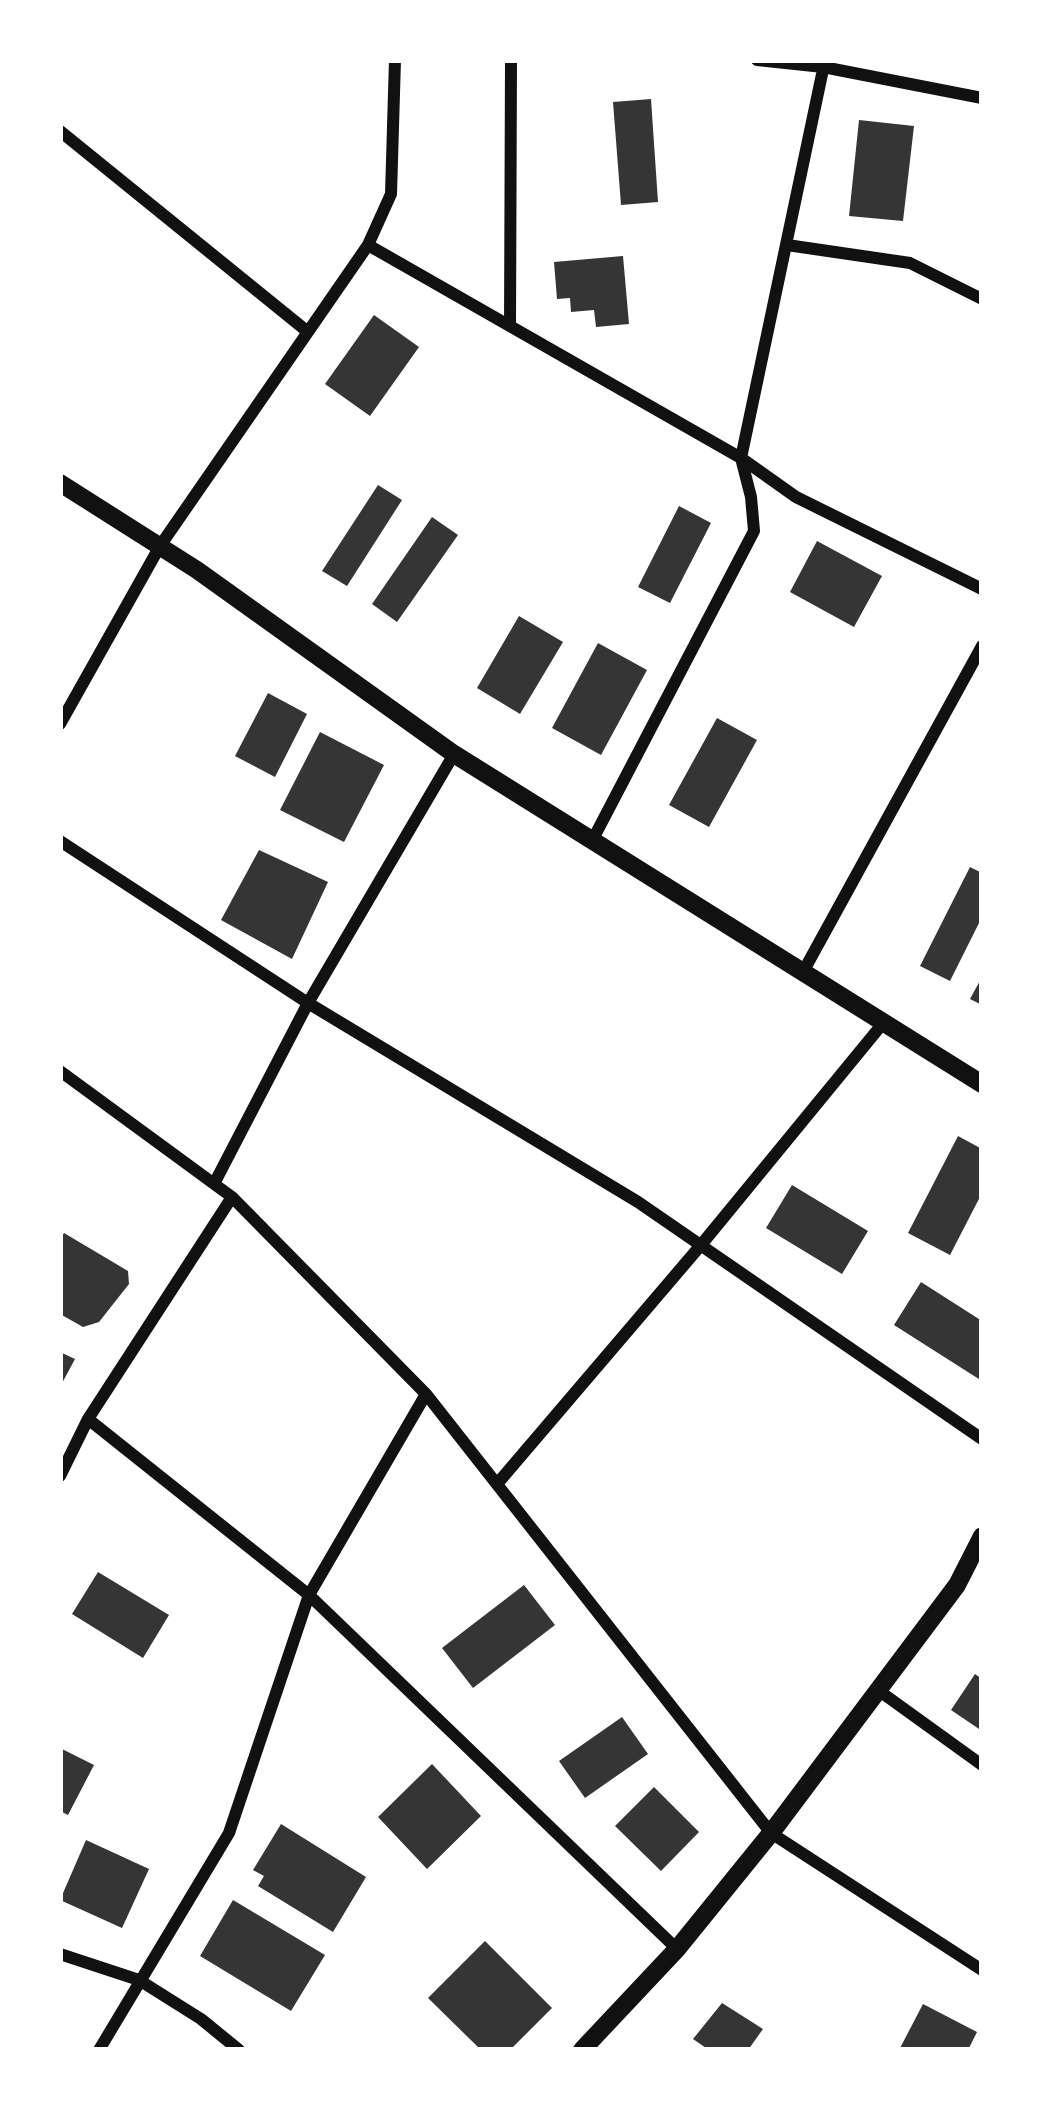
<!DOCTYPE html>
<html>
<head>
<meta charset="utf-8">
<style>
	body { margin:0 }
	#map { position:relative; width:1042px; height:2110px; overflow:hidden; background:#fff; font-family:"Nunito Sans",sans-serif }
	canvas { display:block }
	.frame { position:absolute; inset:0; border:63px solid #fff; pointer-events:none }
</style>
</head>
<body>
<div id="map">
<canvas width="1042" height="2110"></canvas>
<div class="frame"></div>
</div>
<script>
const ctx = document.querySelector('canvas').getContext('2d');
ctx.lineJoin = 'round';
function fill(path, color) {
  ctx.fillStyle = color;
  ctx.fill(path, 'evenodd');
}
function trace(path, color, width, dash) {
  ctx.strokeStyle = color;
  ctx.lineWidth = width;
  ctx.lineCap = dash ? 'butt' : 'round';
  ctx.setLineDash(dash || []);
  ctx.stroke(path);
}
fill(new Path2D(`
	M 651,99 L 658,202 L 621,205 L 613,102 Z
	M 859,120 L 914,126 L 903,221 L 849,216 Z
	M 623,256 L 629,324 L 596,327 L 594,310 L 571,312 L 570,298 L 557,299 L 554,262 Z
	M 374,315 L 419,347 L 370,416 L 325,384 Z
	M 378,485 L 402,500 L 347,586 L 322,571 Z
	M 679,506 L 711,523 L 670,603 L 638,587 Z
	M 432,517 L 458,535 L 397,622 L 372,604 Z
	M 817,541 L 882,576 L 854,627 L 790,592 Z
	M 519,616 L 563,642 L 520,714 L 477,688 Z
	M 598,643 L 647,670 L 601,755 L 552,728 Z
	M 268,693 L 307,714 L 275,777 L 235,756 Z
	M 717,718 L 757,740 L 709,827 L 669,805 Z
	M 320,732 L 384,765 L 344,842 L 280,810 Z
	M 259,850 L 328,882 L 292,959 L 221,920 Z
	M 970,867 L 982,873 L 982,917 L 950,981 L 920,966 Z
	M 982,977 L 982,1005 L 970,999 Z
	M 958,1136 L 982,1149 L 982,1193 L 950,1255 L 908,1233 Z
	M 792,1185 L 868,1231 L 842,1274 L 766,1228 Z
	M 64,1233 L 128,1271 L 129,1284 L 99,1322 L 83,1327 L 60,1314 L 60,1239 Z
	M 921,1282 L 982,1321 L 982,1381 L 894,1325 Z
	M 60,1352 L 75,1359 L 60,1387 Z
	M 98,1572 L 169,1615 L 143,1658 L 72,1614 Z
	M 524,1585 L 555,1625 L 473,1688 L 442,1648 Z
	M 975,1674 L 982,1679 L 982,1731 L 951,1710 Z
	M 622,1717 L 648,1754 L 585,1798 L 559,1761 Z
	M 60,1748 L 94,1765 L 68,1815 L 60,1811 Z
	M 432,1764 L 481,1816 L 427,1869 L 378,1817 Z
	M 654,1787 L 699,1832 L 661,1871 L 615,1826 Z
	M 281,1824 L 366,1877 L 333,1932 L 258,1886 L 264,1876 L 253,1870 Z
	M 86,1840 L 149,1869 L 122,1928 L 60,1900 Z
	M 233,1900 L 325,1955 L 291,2011 L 200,1956 Z
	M 485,1941 L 552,2008 L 510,2050 L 481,2050 L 428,1998 Z
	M 722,2003 L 763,2029 L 748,2050 L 709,2050 L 693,2039 Z
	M 923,2004 L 977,2032 L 968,2050 L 899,2050 Z`), '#353535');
trace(new Path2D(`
	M 757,60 L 823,67 L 982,98
	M 60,131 L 308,332
	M 368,245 L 741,458 L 796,497 L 982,589
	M 787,245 L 910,263 L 982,299
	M 510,326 L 511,60
	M 60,724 L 160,546 L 368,245 L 391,194 L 395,60
	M 60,841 L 308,1003 L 638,1202 L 982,1439
	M 592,841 L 754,531 L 751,497 L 741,458 L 825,60
	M 803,972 L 982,646
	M 60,1071 L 232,1197 L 426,1394 L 771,1833 L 982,1970
	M 215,1182 L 308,1003 L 454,754
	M 88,1419 L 309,1595 L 677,1949
	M 60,1476 L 88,1419 L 232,1197
	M 497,1484 L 701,1245 L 884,1022
	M 878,1690 L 982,1765
	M 60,1954 L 139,1980 L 201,2019 L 239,2050
	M 99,2050 L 229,1833 L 309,1595 L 426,1394`), '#111', 12);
trace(new Path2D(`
	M 60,483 L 197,570 L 454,754 L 982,1084
	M 582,2050 L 677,1949 L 771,1833 L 957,1585 L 982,1536`), '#111', 18);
</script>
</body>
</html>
